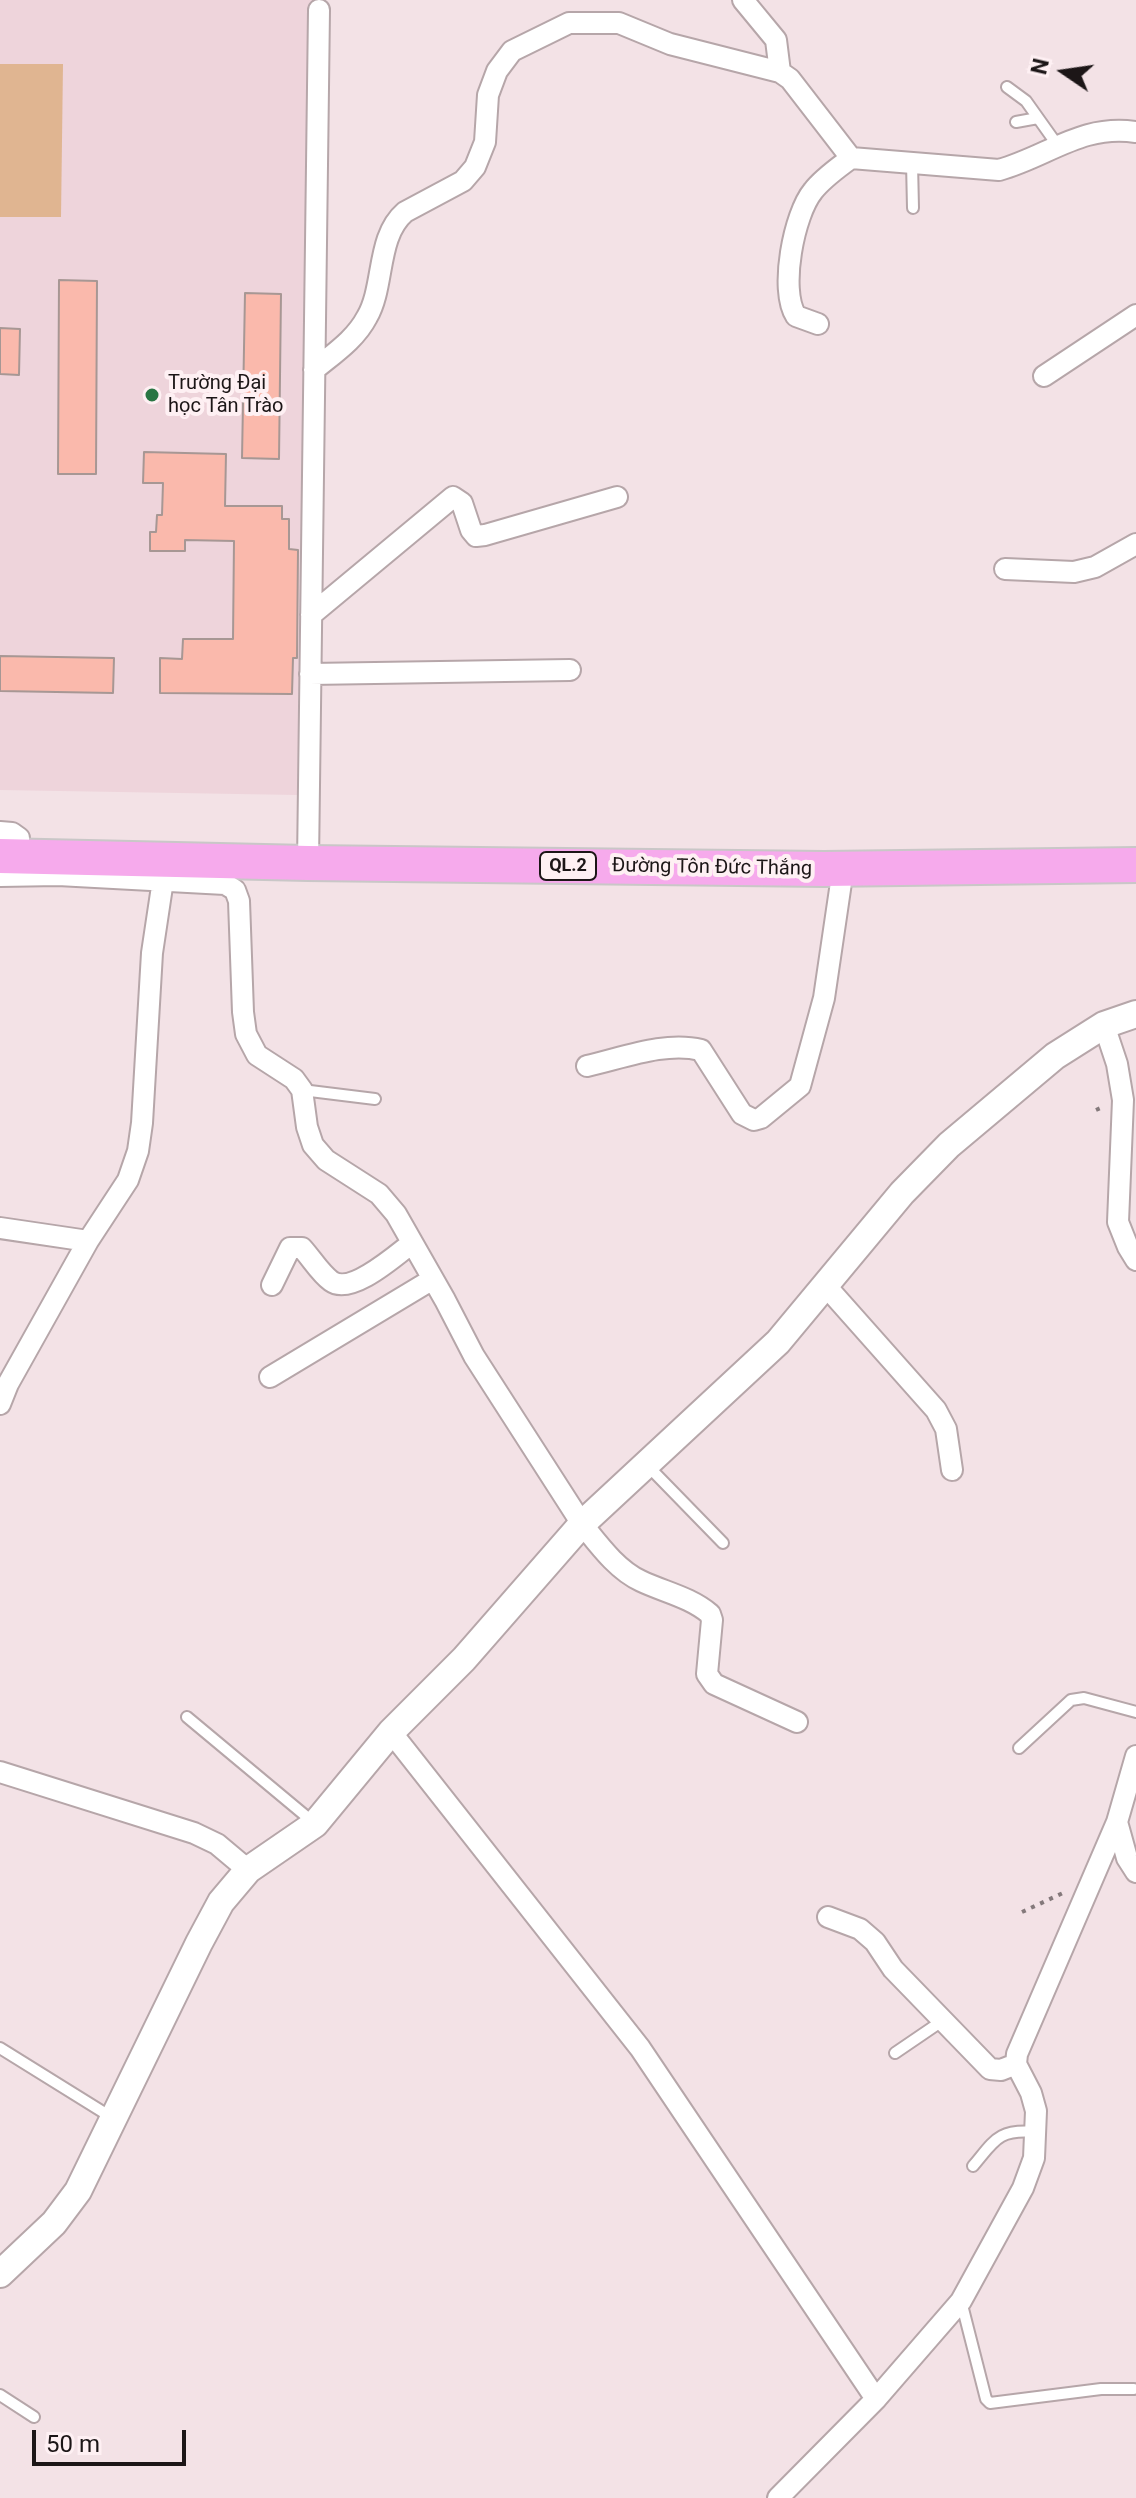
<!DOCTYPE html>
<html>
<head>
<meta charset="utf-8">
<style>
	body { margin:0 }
	#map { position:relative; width:1136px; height:2498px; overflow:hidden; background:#f3e2e6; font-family:Roboto,sans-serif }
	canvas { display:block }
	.north { position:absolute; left:1024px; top:32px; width:80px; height:80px; -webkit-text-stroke:6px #fef0f3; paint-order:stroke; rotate:283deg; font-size:22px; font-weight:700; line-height:32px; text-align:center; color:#1c1617 }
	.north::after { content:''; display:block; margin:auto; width:28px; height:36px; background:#1c1617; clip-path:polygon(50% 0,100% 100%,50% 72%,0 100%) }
	.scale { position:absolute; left:32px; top:2430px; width:154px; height:36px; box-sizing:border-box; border:4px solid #1c1617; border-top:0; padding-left:10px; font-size:24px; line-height:28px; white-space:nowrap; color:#1c1617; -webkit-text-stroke:6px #fef0f3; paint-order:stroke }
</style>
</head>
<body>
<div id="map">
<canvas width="1136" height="2498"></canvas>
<div class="north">N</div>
<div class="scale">50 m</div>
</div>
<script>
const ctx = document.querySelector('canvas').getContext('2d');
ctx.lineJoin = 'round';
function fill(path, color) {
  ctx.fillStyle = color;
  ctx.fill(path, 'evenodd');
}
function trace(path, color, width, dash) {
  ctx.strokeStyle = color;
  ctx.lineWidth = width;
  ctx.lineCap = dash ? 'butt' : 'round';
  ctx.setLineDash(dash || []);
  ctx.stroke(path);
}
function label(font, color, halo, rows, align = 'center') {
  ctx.font = font + ' Roboto,sans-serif';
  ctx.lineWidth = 8;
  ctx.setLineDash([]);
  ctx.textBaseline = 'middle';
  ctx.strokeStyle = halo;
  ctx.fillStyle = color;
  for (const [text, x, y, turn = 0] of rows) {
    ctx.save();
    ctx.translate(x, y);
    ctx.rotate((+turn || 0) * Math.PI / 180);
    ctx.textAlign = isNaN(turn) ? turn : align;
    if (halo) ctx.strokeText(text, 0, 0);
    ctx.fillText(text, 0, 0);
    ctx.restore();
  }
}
fill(new Path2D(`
	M 0,0 L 312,0 L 297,795 L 0,790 Z`), '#eed4db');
fill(new Path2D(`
	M 0,64 L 63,64 L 61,217 L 0,217 Z`), '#e0b591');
const building = new Path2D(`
	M 59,280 L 97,281 L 96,474 L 58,474 Z
	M 245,293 L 281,294 L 279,459 L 242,458 Z
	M 0,328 L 20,329 L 19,375 L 0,374 Z
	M 144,452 L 226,454 L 225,506 L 282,506 L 282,519 L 289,519 L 289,549 L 298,550 L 297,658 L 293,658 L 292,694 L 160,693 L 160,658 L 182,659 L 183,639 L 233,639 L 234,541 L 185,540 L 185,551 L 150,551 L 150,532 L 156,532 L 157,515 L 162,515 L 163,483 L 143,483 Z
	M 0,656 L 114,658 L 113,693 L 0,691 Z`);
fill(building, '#fab9ac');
trace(building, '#a79794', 2);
const service = new Path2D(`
	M 1007,87 L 1026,101 L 1058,146
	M 1016,122 L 1038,118
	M 912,163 L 913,208
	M 302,1090 L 375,1099
	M 647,1465 L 723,1543
	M 187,1717 L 313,1822
	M 1019,1748 L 1071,1700 L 1084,1698 L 1136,1712
	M 0,2048 L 111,2117
	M 895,2053 L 942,2021
	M 973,2166 C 995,2140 998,2129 1035,2132
	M 961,2301 L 986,2399 L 990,2403 L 1101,2389 L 1134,2389
	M 0,2395 L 34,2417`);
const minor = new Path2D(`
	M 743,0 L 776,40 L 780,72
	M 818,324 L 796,316 C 779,290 794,214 813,191 C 823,178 838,168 851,158 L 999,170 C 1049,156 1081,124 1136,132
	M 314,370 C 333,354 355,340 367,317 C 385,286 376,237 405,212 L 463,181 L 475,167 L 485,142 L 488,95 L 497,71 L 512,51 L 569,23 L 619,23 L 670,44 L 780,72 L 790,79 L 851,158
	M 1044,376 L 1136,315
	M 1005,569 L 1074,572 L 1095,567 L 1136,544
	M 311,615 L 453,497 L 462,503 L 471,530 L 476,536 L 485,535 L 617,497
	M 310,674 L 570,670
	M 0,832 L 12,833 L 19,838 L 19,864
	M 308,863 L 319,10
	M 0,876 L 58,875 L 225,884 L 235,890 L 239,901 L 243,1012 L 246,1034 L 257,1055 L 294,1079 L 302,1090 L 307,1127 L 313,1145 L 326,1160 L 379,1194 L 396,1214 L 445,1300 L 474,1356 L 582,1524 C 599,1545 617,1570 641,1581 C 664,1592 690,1597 710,1614 L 712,1620 L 707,1674 L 714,1684 L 797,1722
	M 1104,1025 L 1117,1064 L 1123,1100 L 1118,1222 L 1128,1247 L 1136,1260
	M 587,1066 C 623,1058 665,1041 701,1050 L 742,1114 L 754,1120 L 761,1118 L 800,1086 L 824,998 L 843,869
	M 0,1228 L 88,1241
	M 272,1285 L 290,1248 L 302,1248 C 312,1259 320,1273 331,1281 C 351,1296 396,1255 412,1243
	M 825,1285 L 936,1410 L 946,1429 L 952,1470
	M 270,1377 L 433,1279
	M 0,1404 L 8,1384 L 88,1241 L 128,1180 L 138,1151 L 142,1123 L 152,953 L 163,880
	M 391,1732 L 640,2048 L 876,2399
	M 0,1772 L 194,1833 L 217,1844 L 248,1870
	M 1117,1822 L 1127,1858 L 1136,1872
	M 828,1917 L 860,1929 L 875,1942 L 893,1969 L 990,2069 L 1001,2070 L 1016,2064
	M 778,2498 L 876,2399 L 961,2301 L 1023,2188 L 1034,2158 L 1036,2111 L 1031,2093 L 1016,2064 L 1017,2054 L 1117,1822 L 1136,1756`);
const tertiary = new Path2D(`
	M 0,2274 L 54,2223 L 78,2191 L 199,1943 L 221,1902 L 248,1870 L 315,1824 L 391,1732 L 464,1659 L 582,1524 L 778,1342 L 902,1193 L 949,1145 L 1055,1056 L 1104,1025 L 1136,1014`);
const trunk = new Path2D(`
	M 0,856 L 308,863 L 824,869 L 1136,865`);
trace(service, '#b6a6a9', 14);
trace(minor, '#b6a6a9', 24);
trace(tertiary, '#b6a6a9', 30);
trace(trunk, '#c9c7c7', 38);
trace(new Path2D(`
	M 1096,1110 L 1105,1106
	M 1022,1912 L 1065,1892`), '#84797b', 4, [4, 6]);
trace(service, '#fff', 10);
trace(minor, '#fff', 20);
trace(tertiary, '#fff', 26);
trace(trunk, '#f6aaec', 34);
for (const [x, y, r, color] of [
	[152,395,8,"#297543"]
]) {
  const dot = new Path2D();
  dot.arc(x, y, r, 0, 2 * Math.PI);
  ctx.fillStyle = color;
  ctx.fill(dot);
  trace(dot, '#fef0f3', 3);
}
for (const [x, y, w] of [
	[568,866,56]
]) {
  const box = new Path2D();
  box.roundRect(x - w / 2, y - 14, w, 28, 6);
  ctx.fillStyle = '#fef0f3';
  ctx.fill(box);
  trace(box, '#1c1617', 2);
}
label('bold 18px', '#1c1617', null, [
	["QL.2",568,866]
]);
label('20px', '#1c1617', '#fef0f3', [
	["Trường Đại",168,384],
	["học Tân Trào",168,407]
], 'left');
label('20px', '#1c1617', '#fef0f3', [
	["Đường Tôn Đức Thắng",712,868,1]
]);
</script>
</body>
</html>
